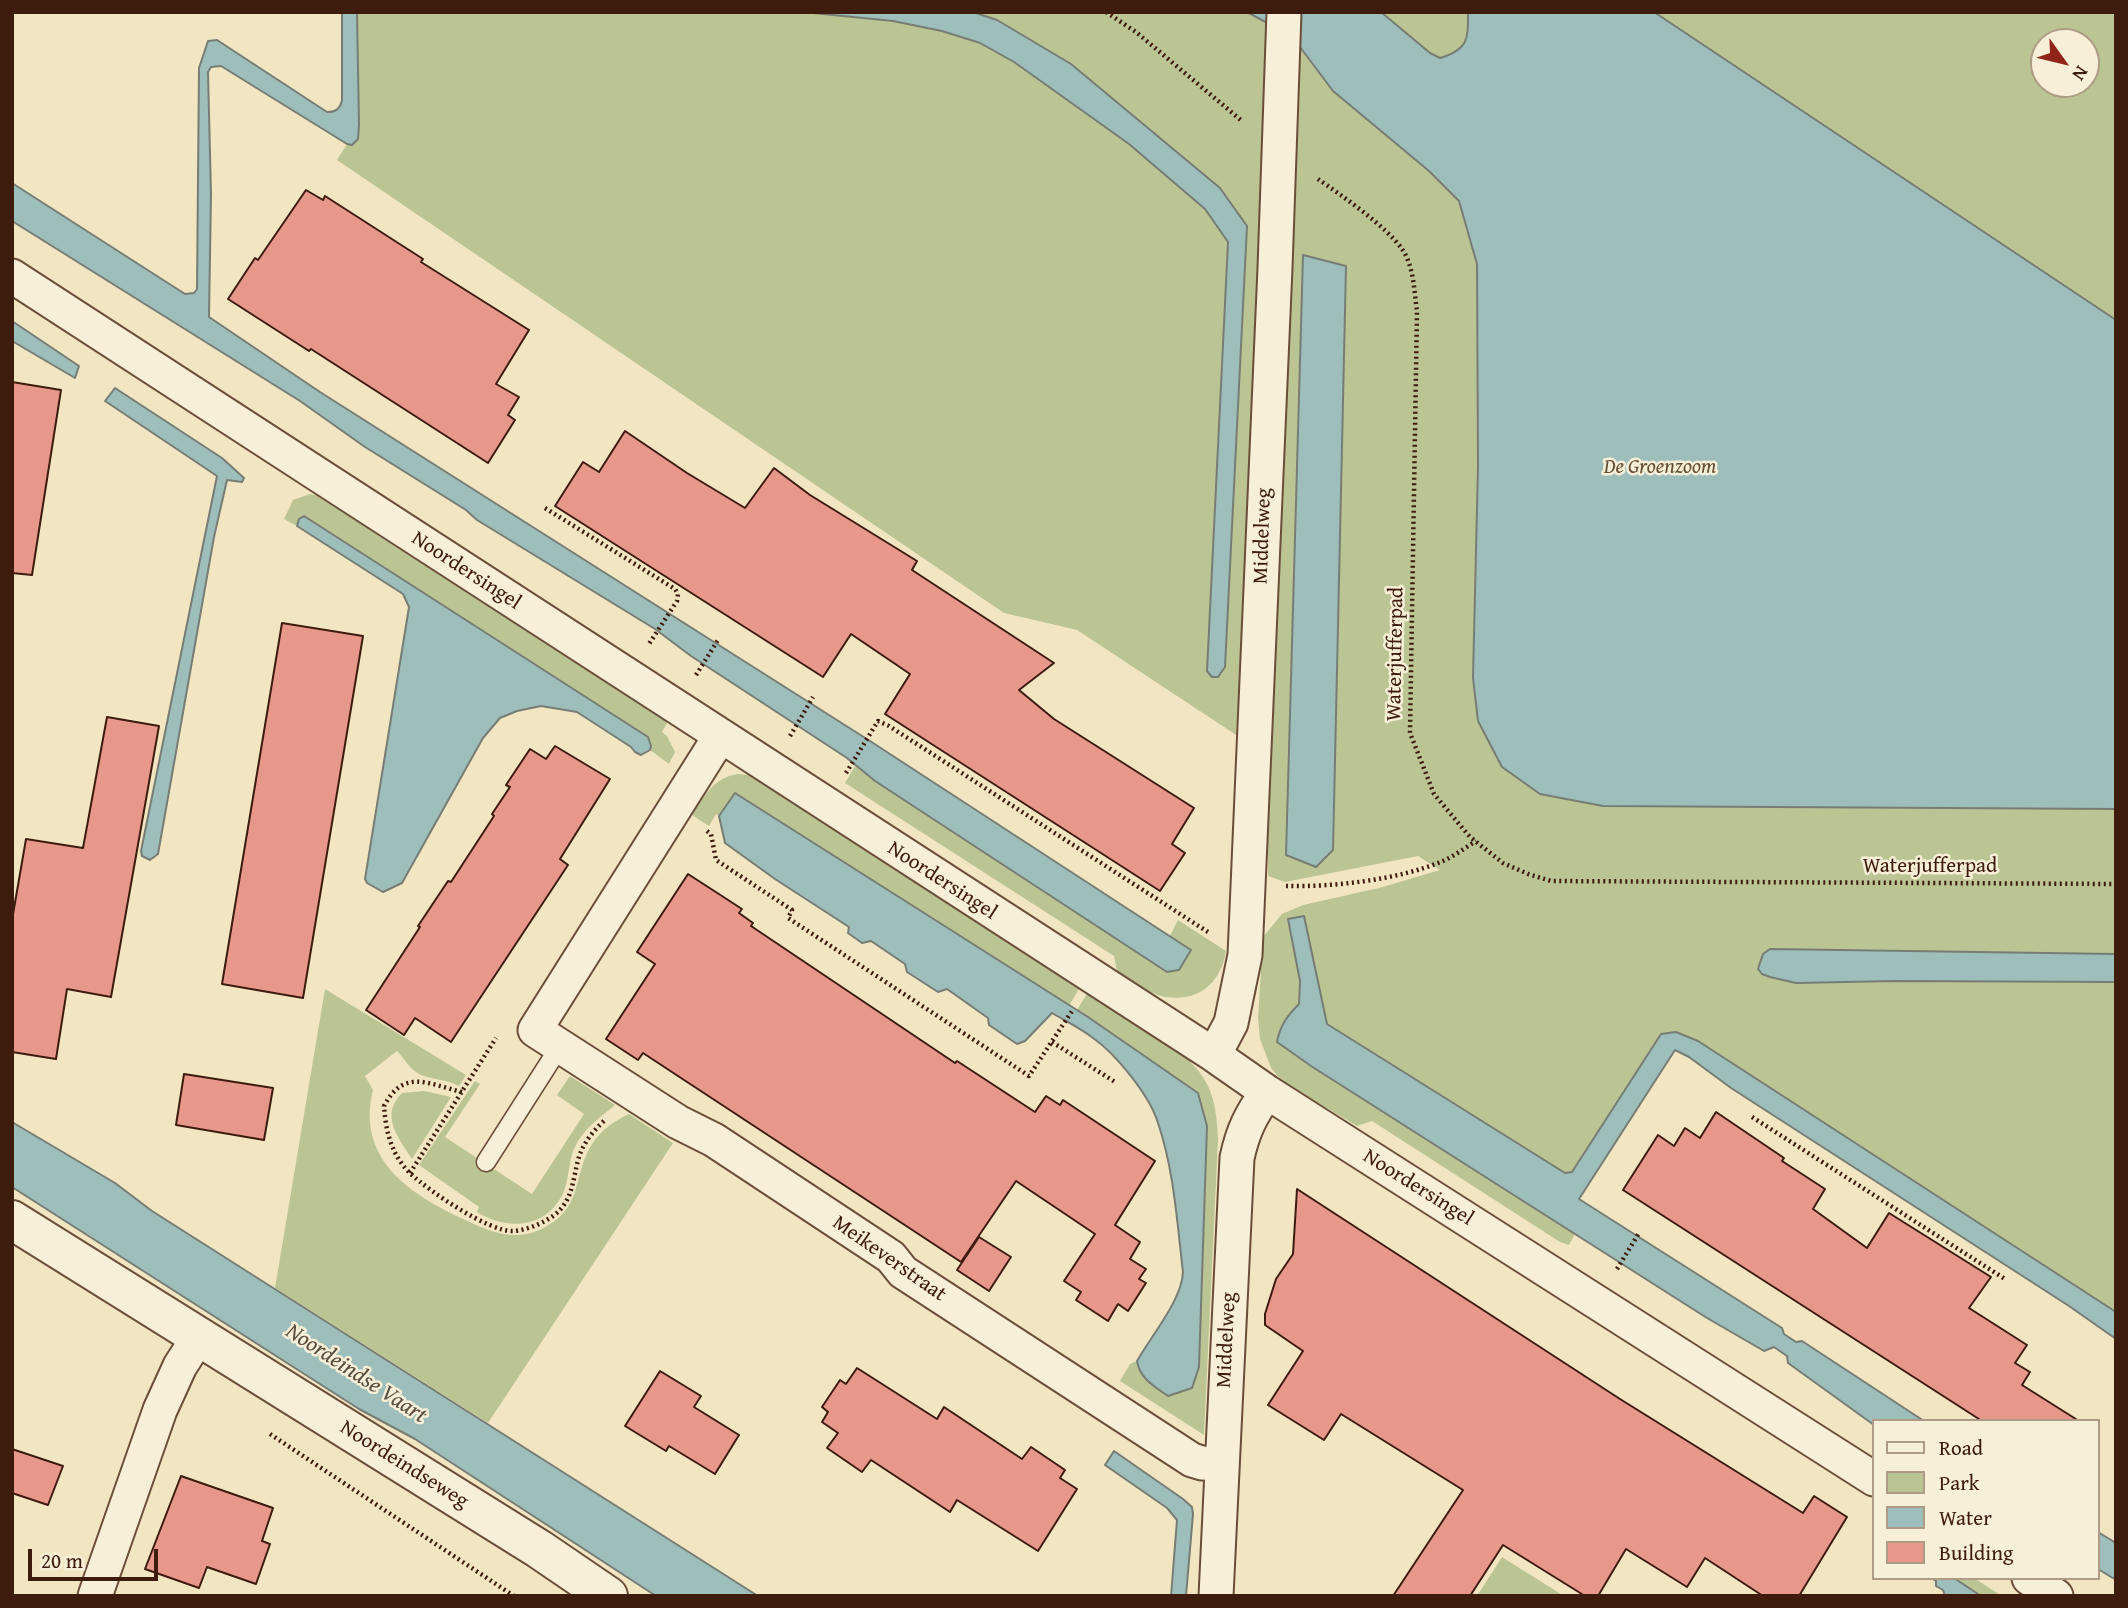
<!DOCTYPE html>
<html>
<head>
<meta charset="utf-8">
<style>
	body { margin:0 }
	#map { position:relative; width:2128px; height:1608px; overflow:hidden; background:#f2e6c2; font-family:"Gentium Book Plus",serif }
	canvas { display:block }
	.frame { position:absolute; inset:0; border:14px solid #3d1c0d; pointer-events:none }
	.legend { position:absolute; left:1872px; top:1419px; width:228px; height:161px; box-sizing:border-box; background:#f7efd7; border:2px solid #ad9b86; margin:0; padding:9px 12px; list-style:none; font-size:21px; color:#3d1c0d }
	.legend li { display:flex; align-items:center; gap:14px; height:35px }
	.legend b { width:35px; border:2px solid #ad9b86 }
	.north { position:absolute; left:2030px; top:28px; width:70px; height:70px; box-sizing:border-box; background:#f7efd7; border:2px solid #ad9b86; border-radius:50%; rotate:124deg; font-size:19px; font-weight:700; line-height:28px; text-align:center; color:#3d1c0d }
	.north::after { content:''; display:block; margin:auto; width:24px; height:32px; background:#8f2418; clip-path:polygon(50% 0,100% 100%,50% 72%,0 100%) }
	.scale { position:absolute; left:28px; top:1549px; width:130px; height:32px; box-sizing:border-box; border:4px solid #3d1c0d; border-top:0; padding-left:9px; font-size:21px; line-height:24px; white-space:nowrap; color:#3d1c0d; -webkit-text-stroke:5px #f7efd7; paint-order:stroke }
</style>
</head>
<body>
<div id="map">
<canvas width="2128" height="1608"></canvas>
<div class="frame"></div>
<ul class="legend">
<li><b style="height:9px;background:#f7efd7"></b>Road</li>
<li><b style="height:19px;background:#bbc593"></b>Park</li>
<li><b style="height:19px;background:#9dbebb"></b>Water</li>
<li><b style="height:19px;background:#e8988b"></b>Building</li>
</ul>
<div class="north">N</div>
<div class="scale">20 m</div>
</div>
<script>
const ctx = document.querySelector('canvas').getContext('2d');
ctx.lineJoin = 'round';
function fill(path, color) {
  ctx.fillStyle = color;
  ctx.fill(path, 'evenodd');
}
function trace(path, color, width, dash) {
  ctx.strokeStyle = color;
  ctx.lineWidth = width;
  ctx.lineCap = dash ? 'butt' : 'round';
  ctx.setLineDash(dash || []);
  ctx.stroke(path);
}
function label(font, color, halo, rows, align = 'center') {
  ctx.font = font + ' "Gentium Book Plus",serif';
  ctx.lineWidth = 5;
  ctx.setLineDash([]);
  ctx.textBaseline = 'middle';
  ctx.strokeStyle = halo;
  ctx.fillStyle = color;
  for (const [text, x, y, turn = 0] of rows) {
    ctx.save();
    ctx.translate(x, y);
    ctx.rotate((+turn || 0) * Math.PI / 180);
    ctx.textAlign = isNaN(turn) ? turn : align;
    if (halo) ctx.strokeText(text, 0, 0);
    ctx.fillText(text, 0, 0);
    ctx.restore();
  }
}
fill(new Path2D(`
	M 357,12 L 2116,12 L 2116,1317 L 1713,1051 L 1698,1041 L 1676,1032 L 1572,1172 L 1565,1174 L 1327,1024 L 1288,919 L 1300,981 L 1299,1004 L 1288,1015 L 1311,1066 L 1575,1234 L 1569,1245 L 1560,1242 L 1372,1121 L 1357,1126 L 1283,1082 L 1271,1068 L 1260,1039 L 1258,1018 L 1263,937 L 1282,914 L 1303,905 L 1379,888 L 1440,870 L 1418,856 L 1285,882 L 1268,876 L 1268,756 L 1077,630 L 1004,613 L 337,160 L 347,144 L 352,145 ZM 2044,42 L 2086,42 L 2086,84 L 2044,84 Z
	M 310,494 L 319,496 L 345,513 L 354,510 L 370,521 L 371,531 L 669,720 L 662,732 L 667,736 L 675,752 L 669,764 L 650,750 L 651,746 L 648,737 L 308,518 L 304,516 L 297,523 L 297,526 L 284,519 L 293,500 Z
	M 855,766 L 875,781 L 1191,950 L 1170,936 L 1178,920 L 1226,951 C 1221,983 1199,1002 1165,997 C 1148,994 1131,979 1117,971 L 1114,956 L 845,783 Z
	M 738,774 L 751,775 L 1080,987 L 1069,1006 L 735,793 L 719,816 L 716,814 L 709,826 L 692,815 C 705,795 713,778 738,774 Z
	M 325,989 L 466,1075 L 459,1086 C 446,1079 433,1080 421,1075 C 411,1071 404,1058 397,1051 L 365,1076 L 373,1090 C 356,1158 408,1193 461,1218 C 491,1232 516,1244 547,1226 C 583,1206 573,1174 592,1144 C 601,1130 614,1121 629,1114 L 673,1143 L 488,1423 L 275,1288 Z
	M 1088,992 C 1122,1014 1192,1049 1208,1086 C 1216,1103 1217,1121 1218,1139 L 1204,1435 L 1120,1381 L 1130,1364 L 1137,1361 L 1139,1370 L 1199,1367 L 1207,1126 L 1198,1093 L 1077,1010 Z
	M 570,1076 L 615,1105 C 601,1117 586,1127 577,1143 C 568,1158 570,1175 564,1191 C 548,1229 507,1231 477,1212 L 479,1207 L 419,1165 L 475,1081 L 480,1084 L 445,1137 L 532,1194 L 584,1114 L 557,1095 Z
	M 424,1091 L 451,1097 L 412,1159 C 397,1136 380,1115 402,1093 Z
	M 1502,1557 L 1564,1596 L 1477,1596 Z
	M 1954,1578 L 1974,1578 L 2002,1596 L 1981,1596 Z`), '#bbc593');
const water = new Path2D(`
	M 342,12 L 357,12 L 359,125 L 358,139 L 352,145 L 347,144 L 221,66 L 211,67 L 208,72 L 211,194 L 209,317 L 320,392 L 870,741 L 1191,950 L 1179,970 L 1167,972 L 875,781 L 847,758 L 691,656 L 655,629 L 477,520 L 466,510 L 365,447 L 300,401 L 12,221 L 12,183 L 185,294 L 194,293 L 197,289 L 199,68 L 208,41 L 217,40 L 327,112 C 336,112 340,109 342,100 Z
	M 803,12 L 973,12 L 997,20 L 1071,64 L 1220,188 L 1247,226 L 1225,667 L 1218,677 L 1212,677 L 1207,671 L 1228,242 L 1205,209 L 1129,144 L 1014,62 L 980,43 L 942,31 L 893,21 Z
	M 1247,12 L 1381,12 L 1430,53 L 1440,58 C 1469,49 1468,39 1468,12 L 1654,12 L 2116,320 L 2116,809 L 1603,806 L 1540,794 L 1502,767 L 1478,721 L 1473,678 L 1478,466 L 1477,264 L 1459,201 L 1429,171 L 1333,91 L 1300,47 L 1271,25 Z
	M 1303,255 L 1346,266 L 1333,850 L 1316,867 L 1286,855 Z
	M 12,321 L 79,366 L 75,378 L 12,341 Z
	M 115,388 L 222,458 L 244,478 L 242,482 L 227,480 L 214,537 L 158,854 L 150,860 L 142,856 L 141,851 L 217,476 L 105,401 Z
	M 304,516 L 648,737 L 651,746 L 650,750 L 641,755 L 635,752 L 631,747 L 577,712 L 541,706 L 517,711 L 500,718 L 483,738 L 402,883 L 383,892 L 367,883 L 365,879 L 409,607 L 403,594 L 297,526 L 299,519 Z
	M 735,793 L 1088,1017 L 1198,1093 L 1207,1126 L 1199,1367 L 1192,1388 L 1168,1396 C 1154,1386 1140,1379 1137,1361 C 1151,1336 1182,1300 1183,1272 C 1177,1222 1174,1170 1158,1123 C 1150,1096 1116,1054 1093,1038 C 1080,1028 1065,1021 1052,1013 L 1025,1041 L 1017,1044 L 989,1025 L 988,1018 L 947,989 L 938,992 L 907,972 L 905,964 L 871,941 L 862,943 L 848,933 L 849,927 L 775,879 L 725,843 L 719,816 Z
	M 1304,916 L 1327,1024 L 1565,1173 L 1572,1172 L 1661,1034 L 1676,1032 L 1698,1041 L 2116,1312 L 2116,1339 L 2069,1306 L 1731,1088 L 1689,1057 L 1675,1050 L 1579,1199 L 1782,1328 L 1784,1334 L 1796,1342 L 1802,1341 L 1924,1421 L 1874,1421 L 1874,1425 L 1788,1363 L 1787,1356 L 1774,1347 L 1764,1351 L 1707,1318 L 1311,1066 L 1277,1042 C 1280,1025 1288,1015 1299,1004 L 1300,981 L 1288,919 Z
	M 1770,949 L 2116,954 L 2116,982 L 1895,981 L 1796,983 L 1770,977 L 1762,974 L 1758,969 L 1763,954 Z
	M 12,1122 L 115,1183 L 152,1211 L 758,1596 L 656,1596 L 415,1439 L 359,1409 L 12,1187 Z
	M 1114,1451 L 1183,1499 L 1192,1507 L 1193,1514 L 1186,1596 L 1171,1596 L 1177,1520 L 1167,1508 L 1105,1465 Z
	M 2098,1532 L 2116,1543 L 2116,1580 L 2098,1569 Z
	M 1931,1578 L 1954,1578 L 1981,1596 L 1945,1596 L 1943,1590 L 1936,1586 L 1936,1581 Z`);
fill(water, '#9dbebb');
trace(water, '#777d75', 2);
const building = new Path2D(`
	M 306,190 L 323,200 L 325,196 L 423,259 L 421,262 L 529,330 L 496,384 L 519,397 L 508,415 L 515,420 L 488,463 L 311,349 L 309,351 L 228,299 L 255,258 L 258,260 Z
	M 12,382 L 61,390 L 32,575 L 12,573 Z
	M 625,431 L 687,473 L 745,508 L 774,468 L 810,495 L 917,561 L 912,570 L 1054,663 L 1019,690 L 1054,719 L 1194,808 L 1172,844 L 1185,853 L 1160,891 L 885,714 L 910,674 L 851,634 L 823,677 L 555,506 L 583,462 L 599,472 Z
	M 282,623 L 363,636 L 303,998 L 222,984 Z
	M 107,717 L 159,726 L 111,997 L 67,989 L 56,1059 L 12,1052 L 12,920 L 26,839 L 83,848 Z
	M 555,746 L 610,779 L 560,859 L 568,865 L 451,1042 L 415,1018 L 404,1035 L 366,1010 L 420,927 L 418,926 L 448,881 L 451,882 L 494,816 L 492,814 L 510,787 L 506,785 L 530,749 L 546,759 Z
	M 688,874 L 742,909 L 739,913 L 753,923 L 751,926 L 955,1063 L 957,1061 L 1035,1112 L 1046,1096 L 1060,1105 L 1063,1100 L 1155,1161 L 1115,1225 L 1140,1242 L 1130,1259 L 1146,1269 L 1139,1279 L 1146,1283 L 1128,1311 L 1118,1304 L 1108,1321 L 1076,1300 L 1081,1292 L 1064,1281 L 1095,1234 L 1016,1181 L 961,1262 L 643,1053 L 638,1060 L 606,1039 L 655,964 L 637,952 Z
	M 184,1074 L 273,1088 L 264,1140 L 176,1125 Z
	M 1716,1112 L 1784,1158 L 1782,1161 L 1825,1189 L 1813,1209 L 1867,1248 L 1889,1213 L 1991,1277 L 1969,1308 L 2027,1345 L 2015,1363 L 2030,1372 L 2022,1385 L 2079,1421 L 1982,1421 L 1623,1190 L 1658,1135 L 1674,1146 L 1685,1128 L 1700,1138 Z
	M 1297,1189 L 1620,1399 L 1803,1513 L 1814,1496 L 1847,1517 L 1799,1596 L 1763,1596 L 1705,1558 L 1687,1587 L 1626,1549 L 1598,1596 L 1585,1596 L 1503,1545 L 1470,1596 L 1393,1596 L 1463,1490 L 1341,1414 L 1324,1440 L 1268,1405 L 1303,1351 L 1265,1325 L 1265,1314 L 1276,1279 L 1293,1254 Z
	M 979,1237 L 1011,1257 L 989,1291 L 957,1270 Z
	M 857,1368 L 937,1419 L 944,1407 L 1022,1459 L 1031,1447 L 1065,1470 L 1060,1478 L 1077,1489 L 1038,1551 L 957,1500 L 950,1512 L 871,1460 L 862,1472 L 827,1448 L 838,1433 L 822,1422 L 828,1412 L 822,1407 L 840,1380 L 846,1384 Z
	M 660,1371 L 701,1396 L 694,1407 L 739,1435 L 715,1474 L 669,1446 L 666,1451 L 625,1426 Z
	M 12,1449 L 63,1466 L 48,1505 L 12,1493 Z
	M 181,1476 L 273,1508 L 262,1541 L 270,1544 L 256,1584 L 207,1567 L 199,1588 L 145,1569 Z`);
fill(building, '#e8988b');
trace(building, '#3d1c0d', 2);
const service = new Path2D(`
	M 486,1162 L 560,1046`);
const minor = new Path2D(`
	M 12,276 C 413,535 811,798 1214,1055 L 1267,1092 L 1874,1479
	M 719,738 L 535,1030 L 678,1122 L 714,1140 L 891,1257 L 903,1272 L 1192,1460 L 1202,1463 L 1221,1464
	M 1214,1055 L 1231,1023 L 1245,955 L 1275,268 L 1284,12
	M 2029,1578 L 2056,1596
	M 95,1596 L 160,1410 L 180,1366 L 198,1338
	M 1216,1596 L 1237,1158 C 1243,1130 1251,1115 1267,1092`);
const tertiary = new Path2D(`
	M 12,1220 L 539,1549 L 608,1596`);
trace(service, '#6a4e3a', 21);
trace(minor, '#6a4e3a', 37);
trace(tertiary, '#6a4e3a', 42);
trace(new Path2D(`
	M 1106,12 L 1136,32 L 1242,121
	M 1318,179 C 1341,195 1387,227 1402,249 C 1414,266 1414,291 1417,311 L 1410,733 L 1434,794 L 1470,837 L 1503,863 L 1528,874 L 1551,881 L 2116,884
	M 545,508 L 675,589 L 678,594 L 677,601 L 649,644
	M 696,675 L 718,640
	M 790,736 L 813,697
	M 846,773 L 878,721 L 889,726 L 1208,932
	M 707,831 L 711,834 L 716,860 L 792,910 L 788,918 L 1029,1076 L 1072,1011
	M 1286,886 C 1334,887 1398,880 1443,861 C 1454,856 1465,848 1476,841
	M 1052,1042 L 1115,1082
	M 462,1092 C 428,1084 404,1068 384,1106 C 385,1119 387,1135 393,1148 C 396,1156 404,1168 411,1174 C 429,1191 489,1232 513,1231 C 527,1230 541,1224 553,1216 C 575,1200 572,1177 580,1154 C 585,1141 594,1130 605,1120
	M 1752,1117 L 2005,1279
	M 410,1173 L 496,1038
	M 1617,1269 L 1639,1233
	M 270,1434 L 514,1596`), '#3d1c0d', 4.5, [2, 3.5]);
trace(service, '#f7efd7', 18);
trace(minor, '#f7efd7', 33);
trace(tertiary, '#f7efd7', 38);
label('italic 21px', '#634f35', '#f7efd7', [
	["De Groenzoom",1660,468]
]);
label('21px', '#3d1c0d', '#f7efd7', [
	["Middelweg",1263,536,-88],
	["Noordersingel",466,571,33],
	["Waterjufferpad",1396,654,-89],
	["Waterjufferpad",1930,867],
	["Noordersingel",942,881,33],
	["Noordersingel",1418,1188,32],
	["Meikeverstraat",889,1259,35],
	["Middelweg",1227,1340,-87],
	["Noordeindseweg",404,1465,32]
]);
label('italic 23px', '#5a4d41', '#f7efd7', [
	["Noordeindse Vaart",356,1374,33]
]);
</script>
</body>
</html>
